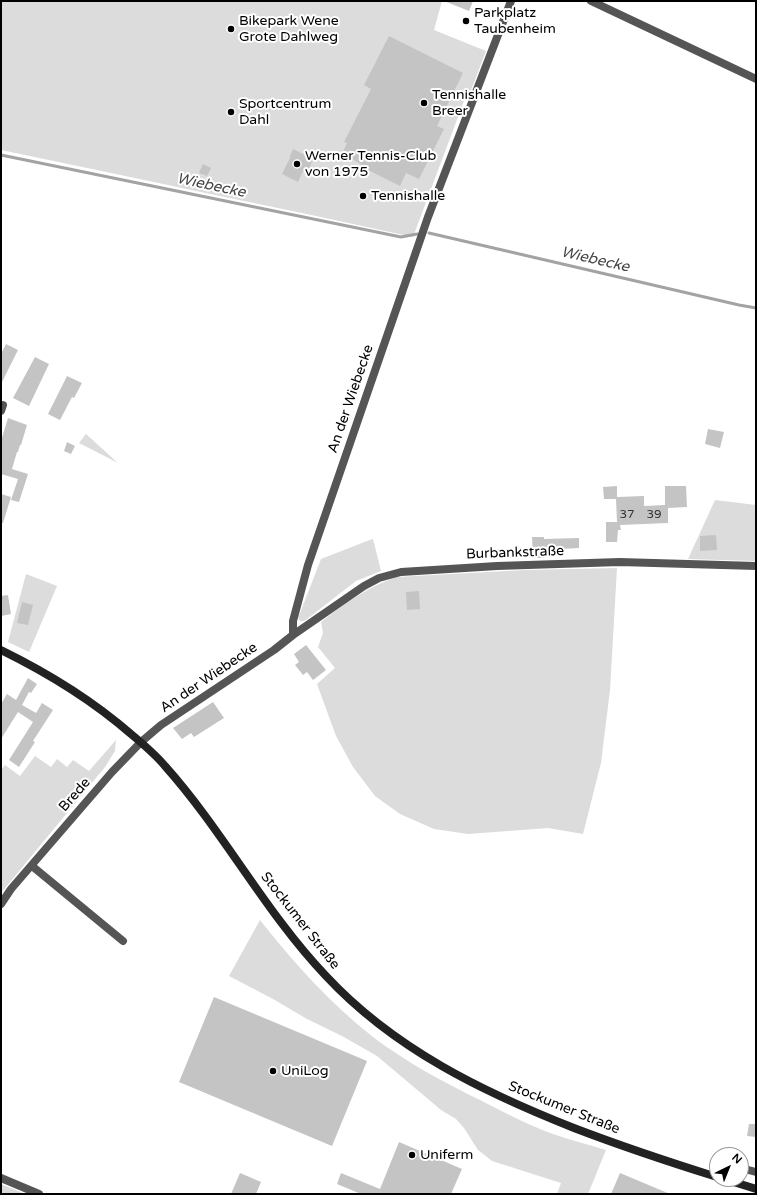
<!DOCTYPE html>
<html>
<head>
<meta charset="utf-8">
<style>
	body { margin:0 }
	#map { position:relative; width:757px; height:1195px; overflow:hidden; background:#fff; font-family:"Varela Round",sans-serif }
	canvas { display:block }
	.frame { position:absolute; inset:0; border:2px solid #000; pointer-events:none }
	.north { position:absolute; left:709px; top:1147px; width:40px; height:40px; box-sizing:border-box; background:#fff; border:1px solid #999; border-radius:50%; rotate:43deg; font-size:11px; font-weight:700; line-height:16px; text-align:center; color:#000 }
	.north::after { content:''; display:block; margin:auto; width:14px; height:18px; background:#000; clip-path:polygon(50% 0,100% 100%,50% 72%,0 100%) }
</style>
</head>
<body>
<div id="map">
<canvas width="757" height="1195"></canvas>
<div class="frame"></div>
<div class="north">N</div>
</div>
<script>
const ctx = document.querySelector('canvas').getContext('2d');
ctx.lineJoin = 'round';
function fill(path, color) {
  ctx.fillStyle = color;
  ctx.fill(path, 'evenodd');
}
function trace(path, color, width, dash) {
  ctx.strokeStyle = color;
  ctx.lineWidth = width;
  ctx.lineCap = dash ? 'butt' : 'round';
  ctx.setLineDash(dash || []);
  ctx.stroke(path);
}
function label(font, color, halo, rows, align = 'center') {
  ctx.font = font + ' "Varela Round",sans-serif';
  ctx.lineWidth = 4;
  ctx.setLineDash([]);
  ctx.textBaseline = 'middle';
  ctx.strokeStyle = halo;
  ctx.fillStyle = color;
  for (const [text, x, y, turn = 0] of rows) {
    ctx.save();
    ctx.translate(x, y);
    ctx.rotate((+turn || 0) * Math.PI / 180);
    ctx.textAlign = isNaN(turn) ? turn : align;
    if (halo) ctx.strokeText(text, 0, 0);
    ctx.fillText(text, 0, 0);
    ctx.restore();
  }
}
fill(new Path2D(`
	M 1,1 L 442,1 L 434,30 L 486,51 L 470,93 L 467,93 L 413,237 C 276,207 138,179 1,150 Z
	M 86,434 L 118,463 L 79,443 Z
	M 715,500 L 756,505 L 756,561 L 688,559 Z
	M 373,539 L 381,571 L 356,581 L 307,619 L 304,621 L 300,621 L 298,618 L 321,559 L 367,541 Z
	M 617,568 L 610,690 L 601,763 L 583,834 L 548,828 L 468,834 L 434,829 L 400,814 L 375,796 L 353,767 L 336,736 L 317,684 L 335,668 L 318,647 L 323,633 L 321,622 C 346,603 367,587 397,577 L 525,570 Z
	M 26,574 L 57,586 L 29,652 L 8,642 Z
	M 116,740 L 115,751 L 105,767 L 1,893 L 1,770 L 5,765 L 20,776 L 35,756 L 51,767 L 57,759 L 67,767 L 73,760 L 89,771 Z
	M 260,920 C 294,963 330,1003 373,1037 C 406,1062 443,1082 480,1100 C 500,1110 520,1121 540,1129 C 561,1138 584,1143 606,1150 L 588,1194 L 557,1194 L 561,1183 L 492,1161 L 478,1150 L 464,1128 L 456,1119 L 441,1110 L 377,1056 L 342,1036 L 307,1019 L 273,999 L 229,976 Z
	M 1,1184 L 25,1194 L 1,1194 Z`), '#dcdcdc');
trace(new Path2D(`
	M 1,155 L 401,237 L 417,234
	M 429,233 L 739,305 L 756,308`), '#a3a3a3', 3);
fill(new Path2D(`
	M 444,1 L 473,1 L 469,11 Z
	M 389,36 L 463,73 L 437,126 L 444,129 L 419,179 L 406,173 L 400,186 L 360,166 L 361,164 L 342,154 L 347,143 L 344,142 L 371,89 L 364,85 Z
	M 293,149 L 313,159 L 309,169 L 303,171 L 298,182 L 282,174 L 290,158 L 290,156 Z
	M 203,164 L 211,168 L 207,176 L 199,173 Z
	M 6,344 L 18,350 L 1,384 L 1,354 Z
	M 35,357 L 49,364 L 29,406 L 13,398 Z
	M 67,376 L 82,383 L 74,398 L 72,397 L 60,420 L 48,414 Z
	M 8,418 L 27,425 L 21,445 L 20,445 L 18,452 L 17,452 L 12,469 L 28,474 L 19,502 L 11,500 L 18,479 L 1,474 L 1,441 Z
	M 708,429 L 724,432 L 720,448 L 705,444 Z
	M 67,442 L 75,446 L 71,454 L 64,451 Z
	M 617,486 L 617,497 L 644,496 L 644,506 L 665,505 L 665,486 L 686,486 L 687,507 L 668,508 L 668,523 L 620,525 L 621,530 L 618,530 L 617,542 L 606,542 L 606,522 L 617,522 L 616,499 L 604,499 L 603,487 Z
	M 1,494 L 11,497 L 3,523 L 1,523 Z
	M 716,535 L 717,550 L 700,551 L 700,536 Z
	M 532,537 L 544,537 L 544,539 L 579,538 L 579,548 L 560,549 L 561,554 L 544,555 L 544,558 L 533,558 Z
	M 419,591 L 420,609 L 407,610 L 406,592 Z
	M 8,595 L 11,614 L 1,616 L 1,596 Z
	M 22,602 L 33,605 L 28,625 L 17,623 Z
	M 306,645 L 326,670 L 313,680 L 307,672 L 303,675 L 295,665 L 299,662 L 294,654 Z
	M 28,678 L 37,684 L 31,693 L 29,692 L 22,705 L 36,713 L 42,703 L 53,710 L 33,741 L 35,742 L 19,767 L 9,760 L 33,722 L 18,712 L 1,739 L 1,704 L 7,694 L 16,700 Z
	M 213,702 L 224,718 L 194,737 L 191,733 L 182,739 L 173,728 Z
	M 214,997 L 367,1061 L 332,1146 L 179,1082 Z
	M 749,1124 L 756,1124 L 756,1137 L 747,1136 Z
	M 399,1142 L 462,1169 L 451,1194 L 361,1194 L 337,1184 L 341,1173 L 380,1189 Z
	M 240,1173 L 261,1182 L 256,1194 L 231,1194 Z
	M 620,1173 L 670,1194 L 611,1194 Z`), '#c4c4c4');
trace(new Path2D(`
	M 591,1 L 756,79
	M 1,411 L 3,405
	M 293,635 L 364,586 L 379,578 L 401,572 L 497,566 L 620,562 L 756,566
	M 32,866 L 123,941
	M 1,904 L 11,889 L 112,772 L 141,742 L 161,725 L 274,650 L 293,635 L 293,621 L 308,565 L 428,217 L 511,1
	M 741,1168 L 756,1172
	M 1,1178 L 39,1194`), '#555', 8);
trace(new Path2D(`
	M 1,650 C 48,673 92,700 131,734 C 143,744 155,754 165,766 C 224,832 265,912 326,976 C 394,1049 483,1092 574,1128 C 621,1146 669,1162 717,1177
	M 724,1179 L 756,1189`), '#222', 8);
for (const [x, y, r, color] of [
	[466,21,4,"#000"],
	[231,29,4,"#000"],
	[424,103,4,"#000"],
	[231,112,4,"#000"],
	[297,164,4,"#000"],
	[363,196,4,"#000"],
	[273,1071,4,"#000"],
	[412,1155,4,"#000"]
]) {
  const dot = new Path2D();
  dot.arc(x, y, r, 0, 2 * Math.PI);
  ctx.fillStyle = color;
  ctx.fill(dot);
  trace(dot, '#fff', 1.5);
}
label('12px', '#313131', null, [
	["37",627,515],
	["39",654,515]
]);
label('14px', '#000', '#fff', [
	["Parkplatz",474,13],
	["Taubenheim",474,29],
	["Bikepark Wene",239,21],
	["Grote Dahlweg",239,37],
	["Tennishalle",432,95],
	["Breer",432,111],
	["Sportcentrum",239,104],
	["Dahl",239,120],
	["Werner Tennis-Club",305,156],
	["von 1975",305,172],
	["Tennishalle",371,196],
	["UniLog",281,1071],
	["Uniferm",420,1155]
], 'left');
label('14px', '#000', '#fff', [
	["An der Wiebecke",351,399,-71],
	["Burbankstraße",515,553,-2],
	["An der Wiebecke",209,678,-34],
	["Brede",75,795,-49],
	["Stockumer Straße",300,921,52],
	["Stockumer Straße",564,1108,22]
]);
label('italic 15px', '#444', '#fff', [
	["Wiebecke",211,186,12],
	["Wiebecke",595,260,13]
]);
</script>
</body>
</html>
